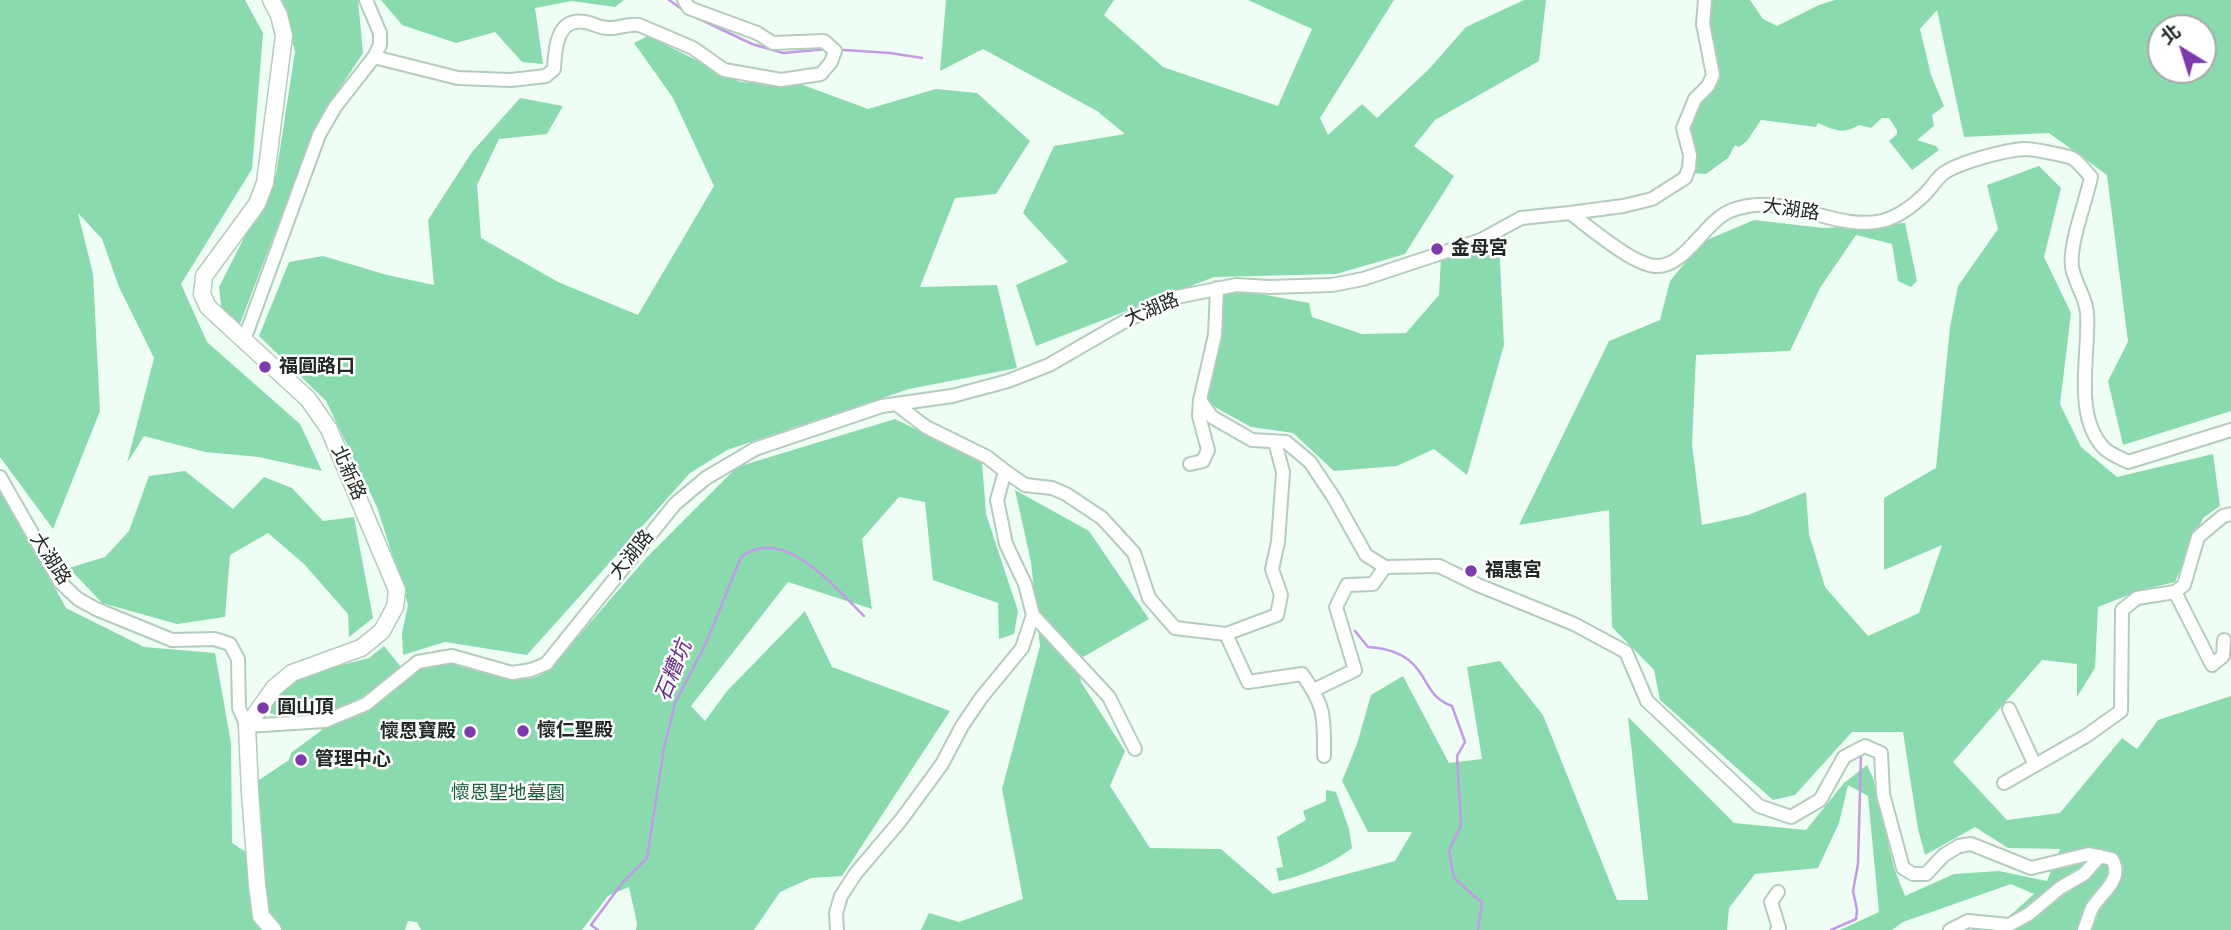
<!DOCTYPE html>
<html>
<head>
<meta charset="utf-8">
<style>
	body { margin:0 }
	#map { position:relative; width:2231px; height:930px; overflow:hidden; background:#effef4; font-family:"Noto Sans","Noto Sans TC",sans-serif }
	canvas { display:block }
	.north { position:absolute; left:2147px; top:14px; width:70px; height:70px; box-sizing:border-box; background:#fff; border:2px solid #a6a9a7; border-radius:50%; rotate:322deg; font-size:19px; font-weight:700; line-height:28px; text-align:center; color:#202923 }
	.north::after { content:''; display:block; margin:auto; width:24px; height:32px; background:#7d3aae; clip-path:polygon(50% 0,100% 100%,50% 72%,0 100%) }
</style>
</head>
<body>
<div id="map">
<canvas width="2231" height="930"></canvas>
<div class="north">北</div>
</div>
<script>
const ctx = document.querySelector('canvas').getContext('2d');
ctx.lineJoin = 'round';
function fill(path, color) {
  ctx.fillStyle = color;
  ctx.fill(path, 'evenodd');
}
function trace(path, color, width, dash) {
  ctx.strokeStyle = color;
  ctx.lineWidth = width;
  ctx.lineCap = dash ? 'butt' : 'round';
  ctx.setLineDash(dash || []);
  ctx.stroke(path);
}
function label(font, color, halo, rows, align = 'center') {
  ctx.font = font + ' "Noto Sans","Noto Sans TC",sans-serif';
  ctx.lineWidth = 5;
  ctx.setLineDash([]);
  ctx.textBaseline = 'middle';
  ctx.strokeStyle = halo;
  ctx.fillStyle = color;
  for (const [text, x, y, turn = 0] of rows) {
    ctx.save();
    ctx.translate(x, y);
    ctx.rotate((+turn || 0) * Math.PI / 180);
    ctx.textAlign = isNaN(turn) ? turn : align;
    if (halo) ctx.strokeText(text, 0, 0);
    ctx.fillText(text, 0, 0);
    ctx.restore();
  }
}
fill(new Path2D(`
	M 0,0 L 245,0 L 263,33 L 252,169 L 181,284 L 207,342 L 300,424 L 322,471 L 259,457 L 205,452 L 144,436 L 127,463 L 154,358 L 119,287 L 102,239 L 78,213 L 93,274 L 100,411 L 53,529 L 0,457 Z
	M 274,0 L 358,0 L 363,53 L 317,123 L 238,329 L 222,313 L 219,287 L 276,175 L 295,52 L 289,26 Z
	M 381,0 L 624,0 L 615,7 L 572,1 L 535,8 L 543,64 L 522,62 L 495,32 L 456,43 L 402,25 Z
	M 946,0 L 1114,0 L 1104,15 L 1163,67 L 1278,106 L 1312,29 L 1248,0 L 1394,0 L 1320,118 L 1328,135 L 1362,104 L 1377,118 L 1429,69 L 1466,27 L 1524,0 L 1546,0 L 1539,61 L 1435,120 L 1414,146 L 1454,176 L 1405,254 L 1336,274 L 1214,277 L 1036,346 L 1016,285 L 1068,262 L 1023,213 L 1054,146 L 1125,134 L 1097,111 L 983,49 L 940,71 Z
	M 1708,0 L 1750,0 L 1763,19 L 1777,26 L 1819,5 L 1835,0 L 2231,0 L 2231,411 L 2123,445 L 2108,381 L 2128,342 L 2107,175 L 2049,133 L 1964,137 L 1937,10 L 1920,29 L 1931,75 L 1944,106 L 1932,115 L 1934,126 L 1917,140 L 1936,146 L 1939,150 L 1912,170 L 1889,141 L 1897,134 L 1897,130 L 1889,118 L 1882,118 L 1871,128 L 1859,125 C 1844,135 1834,130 1818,123 L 1816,127 L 1761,120 L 1747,141 L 1739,147 L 1735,145 L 1728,158 L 1706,174 L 1690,173 L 1686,127 L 1688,116 L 1712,88 L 1706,30 ZM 2161,28 L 2203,28 L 2203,70 L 2161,70 Z
	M 648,36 L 740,82 L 803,85 L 868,109 L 936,89 L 977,93 L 1030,141 L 996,194 L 955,198 L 920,287 L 997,285 L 1017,368 L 909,389 L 727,450 L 690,473 L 527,655 L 445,642 L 403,655 L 402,633 L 408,605 L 377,507 L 326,401 L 259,336 L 289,262 L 323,256 L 387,275 L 434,285 L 428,220 L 472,152 L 520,98 L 563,106 L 547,134 L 499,139 L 477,185 L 481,238 L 558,282 L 638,315 L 714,186 L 673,98 L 634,43 Z
	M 2039,166 L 2061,188 L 2044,257 L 2071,313 L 2060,404 L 2081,447 L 2117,477 L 2213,454 L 2220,506 L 2203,518 L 2175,582 L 2141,590 L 2098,607 L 2095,668 L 2077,697 L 2077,664 L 2042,660 L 1953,762 L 2007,820 L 2060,813 L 2122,738 L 2137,749 L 2158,720 L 2231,696 L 2231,930 L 1994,930 L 2034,894 L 2011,884 L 1903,922 L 1892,930 L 1840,930 L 1879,912 L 1868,796 L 1848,785 L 1839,823 L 1818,868 L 1755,874 L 1729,908 L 1727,930 L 921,930 L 929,913 L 959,922 L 1023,899 L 1002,789 L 1040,646 L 1031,562 L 1015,490 L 1089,531 L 1149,619 L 1078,660 L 1081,682 L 1125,751 L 1110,786 L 1150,848 L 1221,849 L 1273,894 L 1395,861 L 1412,832 L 1368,832 L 1342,781 L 1357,744 L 1371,695 L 1403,676 L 1449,763 L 1482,759 L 1467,667 L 1500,661 L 1543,715 L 1617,900 L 1648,900 L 1628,717 L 1734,823 L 1806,830 L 1844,783 L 1867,765 L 1873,778 L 1894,868 L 1905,896 L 1954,874 L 1999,871 L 2047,881 L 2060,849 L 2008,848 L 1975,827 L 1925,855 L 1918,829 L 1903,732 L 1852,732 L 1795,795 L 1773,800 L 1660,700 L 1654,670 L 1612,627 L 1609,510 L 1519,525 L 1609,341 L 1660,320 L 1670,281 L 1702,242 L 1754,220 L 1823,228 L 1905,223 L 1917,281 L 1911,287 L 1898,281 L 1892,244 L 1856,235 L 1820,288 L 1790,351 L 1696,355 L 1692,444 L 1702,525 L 1748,515 L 1806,492 L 1809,534 L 1825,587 L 1868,636 L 1919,613 L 1942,545 L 1884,570 L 1884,498 L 1936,468 L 1950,327 L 1958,286 L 1998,229 L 1987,185 Z
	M 1499,241 L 1504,345 L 1467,475 L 1434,449 L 1397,466 L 1334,471 L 1293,433 L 1251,427 L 1204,401 L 1223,294 L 1245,291 L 1309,303 L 1312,317 L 1362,334 L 1406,333 L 1439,295 L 1441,257 Z
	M 895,419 L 982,462 L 986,514 L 1018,611 L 1014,634 L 999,639 L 998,603 L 933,580 L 925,502 L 899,497 L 862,539 L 872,609 L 788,582 L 691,706 L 705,721 L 727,691 L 805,611 L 832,667 L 950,711 L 842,876 L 811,878 L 780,892 L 754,930 L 636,930 L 637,923 L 629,887 L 608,896 L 582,930 L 421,930 L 417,922 L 408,921 L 405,930 L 281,930 L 270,925 L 262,904 L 256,782 L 289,760 L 291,753 L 322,730 L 318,716 L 278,716 L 263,710 L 296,677 L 369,658 L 384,646 L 410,678 C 415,674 421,667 428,665 C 464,651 504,688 536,677 C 540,676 546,671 550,669 L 647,557 L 737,467 Z
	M 185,471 L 233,509 L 264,477 L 292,488 L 323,521 L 354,517 L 373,618 L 349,637 L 348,614 L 304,564 L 268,533 L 230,555 L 225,617 L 177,624 L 102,603 L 69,568 L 105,557 L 129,531 L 149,476 Z
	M 0,488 L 66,608 L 144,647 L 215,653 L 231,743 L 232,843 L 246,852 L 251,901 L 263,930 L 0,930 Z
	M 1326,790 L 1336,792 L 1349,829 L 1352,848 C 1333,863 1303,876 1279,881 L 1276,868 L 1283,867 L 1277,837 L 1306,820 L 1303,811 L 1326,801 Z`), '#89dbae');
trace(new Path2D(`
	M 669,0 L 683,10
	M 689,14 L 752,44 L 783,53 L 828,49
	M 844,50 L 890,53 L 922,58
	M 1355,631 L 1368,647 C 1385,648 1402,652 1414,665 C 1430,682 1427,696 1452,706 L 1465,742 L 1457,756 L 1461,825 L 1449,851 L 1454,878 L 1482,903 L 1478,930
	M 598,930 L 591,925 L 623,882 L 647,858 L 664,748 L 675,703 L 706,643 L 741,557 C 784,524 835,588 864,616
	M 1831,930 L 1856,919 L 1857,910 L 1853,891 L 1858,864 L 1861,755
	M 1974,930 L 1987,929`), '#c399ea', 2.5);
const minor = new Path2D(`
	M 374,57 L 458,78 L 511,80 L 546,76 L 554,69 C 555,50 556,17 585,22 C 592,23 600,28 607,28 C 618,29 628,23 639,25 L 693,48 L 724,70 L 781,80 L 821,74 L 831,62 L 835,51 L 824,41 L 773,43 L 757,33 L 689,8 L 684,0
	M 1570,213 L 1623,206 L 1652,199 L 1685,178 L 1689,168 L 1690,155 L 1683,128 L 1695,99 L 1708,86 L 1713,75 L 1703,24 L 1705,0
	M 1217,288 L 1215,335 L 1200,400 L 1212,417 L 1252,440 L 1286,442 L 1310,462 L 1334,498 L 1366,555 L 1385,567 L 1439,566 L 1478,585 L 1574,624 L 1626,652 L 1647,701 L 1759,806 L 1791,817 L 1820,800 L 1844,757 L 1865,746 L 1881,753 L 1883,794 L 1903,868 L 1913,874 L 1926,874 L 1944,855 L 1959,846 L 1971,844 L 2031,868 L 2089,854 L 2112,859 C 2124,879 2102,892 2092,908 C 2089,915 2087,923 2084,930
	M 244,340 L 319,135 L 335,107 L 374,57 L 380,45 L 380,33 L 366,0
	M 1190,464 L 1203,461 L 1208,450 L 1199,416 L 1200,400
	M 1005,471 L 1025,485 L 1052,488 L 1066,494 L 1102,518 L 1134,553 L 1149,598 L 1175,628 L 1226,634 L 1277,615 L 1281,595 L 1272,569 L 1278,542 L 1283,472 L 1275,442
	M 0,477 L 60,582 L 78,599 L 96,609 L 172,640 L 214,639 L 230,644 L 238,659 L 239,708 L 247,726 L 325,721 L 366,704 L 418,662 L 452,656 L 512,673 L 531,670 L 546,664 L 675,504 L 706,478 L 755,449 L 882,406 L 952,396 L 1008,381 L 1049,365 L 1125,321 L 1177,297 L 1236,285 L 1269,287 L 1332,285 L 1363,279 L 1481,240 L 1521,218 L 1570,213 C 1589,227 1632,264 1655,266 C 1685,268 1704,222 1730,211 C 1782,189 1833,232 1882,221 C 1898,217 1914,205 1926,193 C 1932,187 1937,178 1944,173 C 1960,162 2005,150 2025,149 C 2033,149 2064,155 2072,158 C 2079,162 2085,171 2091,177 C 2086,202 2069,243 2072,267 C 2074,282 2086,297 2087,313 C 2090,353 2072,417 2105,449 C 2110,454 2121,458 2128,462 L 2231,430
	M 2175,592 L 2212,665 L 2223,656 L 2224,640
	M 1033,615 L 1109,697 L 1135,749
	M 1226,634 L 1248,682 L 1302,674 C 1326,707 1324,718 1324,756
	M 1314,690 L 1355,670 L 1336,607 L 1347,585 L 1373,584 L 1385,567
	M 2009,709 L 2035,765
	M 2004,783 L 2086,736 L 2121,711 L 2122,610 L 2137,598 L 2175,592 L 2184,585 L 2198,537 L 2223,516 L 2231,514
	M 837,930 L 836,913 L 841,896 L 856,873 L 901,820 L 942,764 L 962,726 L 981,698 L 1022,648 L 1033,615 L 1025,584 L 1006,544 L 997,500 L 1005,471 L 987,457 L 926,427 L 896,404
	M 1777,930 L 1779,928 L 1771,902 L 1778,892
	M 1950,930 L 1968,921 L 2009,925 L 2029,914 L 2060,888 L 2084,874 L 2100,856`);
const major = new Path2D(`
	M 271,0 L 279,15 L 284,36 L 265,183 L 257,204 L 204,276 L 202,294 L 208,307 L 308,399 L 329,429 L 397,590 L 395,607 L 382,631 L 361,648 L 292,673 L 274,688 L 247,726 L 250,792 L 257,885 L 261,916 L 273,930`);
trace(minor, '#b4ccbd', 16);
trace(major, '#b4ccbd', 19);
trace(minor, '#fff', 12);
trace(major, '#fff', 16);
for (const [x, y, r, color] of [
	[1437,249,7,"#7d3aae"],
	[265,367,7,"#7d3aae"],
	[1471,571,7,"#7d3aae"],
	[263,708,7,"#7d3aae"],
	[523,731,7,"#7d3aae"],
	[470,732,7,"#7d3aae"],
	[301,760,7,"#7d3aae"]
]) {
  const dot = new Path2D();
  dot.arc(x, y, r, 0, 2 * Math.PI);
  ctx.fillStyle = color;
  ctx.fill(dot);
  trace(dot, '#fff', 2.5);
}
label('19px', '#202923', '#fff', [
	["大湖路",1791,210,8],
	["大湖路",1152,310,-23],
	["北新路",348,473,66],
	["大湖路",632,555,-51],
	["大湖路",50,559,57]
]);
label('bold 19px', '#202923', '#fff', [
	["金母宮",1451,249],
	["福圓路口",279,367],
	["福惠宮",1485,571],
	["圓山頂",277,708],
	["懷仁聖殿",537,731],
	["懷恩寶殿",456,732,"right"],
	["管理中心",315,760]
], 'left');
label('19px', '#176140', '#fff', [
	["懷恩聖地墓園",508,794]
]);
label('italic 21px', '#612b88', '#fff', [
	["石糟坑",674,671,-68]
]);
</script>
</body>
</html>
